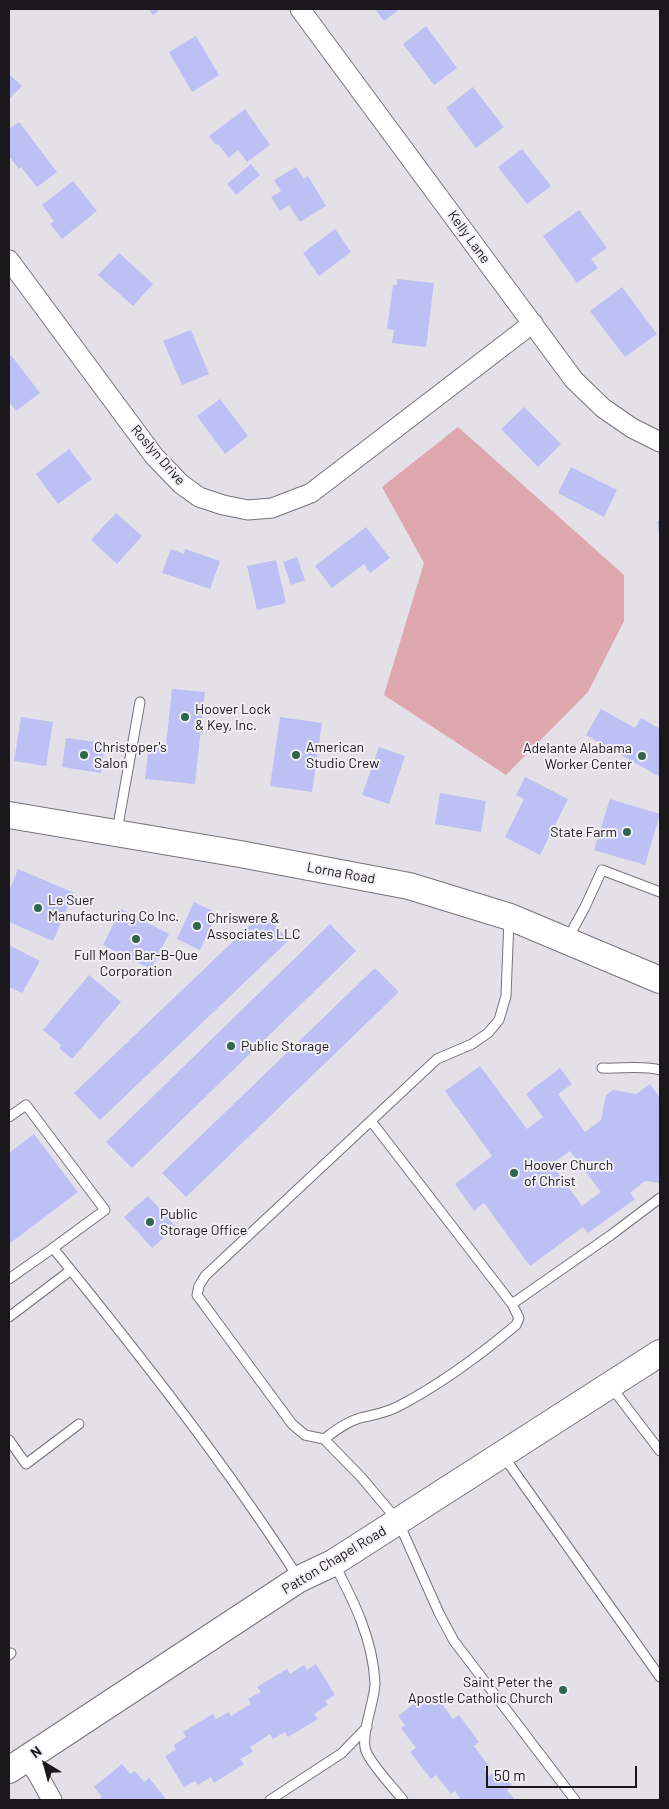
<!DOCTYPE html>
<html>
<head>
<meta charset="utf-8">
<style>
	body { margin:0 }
	#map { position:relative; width:669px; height:1809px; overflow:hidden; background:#e4e0e7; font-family:Barlow,sans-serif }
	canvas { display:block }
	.frame { position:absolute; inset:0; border:10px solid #1a181b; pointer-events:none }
	.north { position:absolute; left:20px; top:1739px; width:50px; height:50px; -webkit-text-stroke:4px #f1eef4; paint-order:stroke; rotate:323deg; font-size:14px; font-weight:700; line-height:20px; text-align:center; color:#1a181b }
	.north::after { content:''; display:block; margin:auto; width:18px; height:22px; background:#1a181b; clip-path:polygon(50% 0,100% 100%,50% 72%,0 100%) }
	.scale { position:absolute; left:486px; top:1766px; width:151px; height:22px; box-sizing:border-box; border:2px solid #1a181b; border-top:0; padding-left:6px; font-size:15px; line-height:18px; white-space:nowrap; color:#1a181b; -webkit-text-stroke:4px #f1eef4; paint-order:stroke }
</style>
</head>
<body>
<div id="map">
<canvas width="669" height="1809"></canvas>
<div class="frame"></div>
<div class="north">N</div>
<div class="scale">50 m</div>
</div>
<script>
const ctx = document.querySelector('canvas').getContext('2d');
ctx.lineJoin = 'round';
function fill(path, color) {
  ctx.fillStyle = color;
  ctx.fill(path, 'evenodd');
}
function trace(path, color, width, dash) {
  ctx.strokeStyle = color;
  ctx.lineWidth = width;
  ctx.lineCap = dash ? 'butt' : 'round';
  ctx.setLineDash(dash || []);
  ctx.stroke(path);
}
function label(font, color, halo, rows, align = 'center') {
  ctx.font = font + ' Barlow,sans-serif';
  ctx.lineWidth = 4;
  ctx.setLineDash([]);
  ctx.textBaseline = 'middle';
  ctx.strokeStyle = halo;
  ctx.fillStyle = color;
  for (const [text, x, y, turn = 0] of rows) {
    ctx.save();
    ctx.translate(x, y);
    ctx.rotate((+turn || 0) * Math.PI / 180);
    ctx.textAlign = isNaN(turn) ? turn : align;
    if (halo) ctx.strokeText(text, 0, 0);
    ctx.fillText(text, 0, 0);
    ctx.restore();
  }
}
fill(new Path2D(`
	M 458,427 L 624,575 L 624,621 L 588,692 L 506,775 L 384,695 L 424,563 L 382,487 Z`), '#dea7ae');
fill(new Path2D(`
	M 148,9 L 161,9 L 153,15 Z
	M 375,9 L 400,9 L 384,21 Z
	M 426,26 L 457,68 L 434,85 L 403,44 Z
	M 196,36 L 219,75 L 192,92 L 169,52 Z
	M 9,74 L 22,86 L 9,99 Z
	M 473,87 L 504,127 L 476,148 L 446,108 Z
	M 245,109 L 270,145 L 247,162 L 238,150 L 229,158 L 218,144 L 216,145 L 209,136 Z
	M 19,122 L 57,172 L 37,187 L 21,167 L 19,169 L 9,156 L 9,129 Z
	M 522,149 L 551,186 L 527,204 L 498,167 Z
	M 251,164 L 260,175 L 236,195 L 227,184 Z
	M 296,167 L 304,179 L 308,176 L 326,206 L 300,222 L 289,205 L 280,211 L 271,197 L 281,191 L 274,180 Z
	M 73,181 L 97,211 L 62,239 L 50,224 L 54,221 L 42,205 Z
	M 579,210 L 607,248 L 591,259 L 598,268 L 577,283 L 543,236 Z
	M 335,229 L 351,252 L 319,276 L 303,253 Z
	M 119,253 L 153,284 L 133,306 L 98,275 Z
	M 397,279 L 434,283 L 426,347 L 392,343 L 394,330 L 387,329 L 393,285 L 397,285 Z
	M 622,287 L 657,334 L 625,357 L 590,311 Z
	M 191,330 L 209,374 L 182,385 L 163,341 Z
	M 11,355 L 40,393 L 16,411 L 9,402 L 9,357 Z
	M 220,399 L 248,436 L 225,454 L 197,416 Z
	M 524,407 L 561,444 L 538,467 L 501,429 Z
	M 69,449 L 92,479 L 58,504 L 36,474 Z
	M 571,467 L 617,490 L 604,517 L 558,493 Z
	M 116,513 L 142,536 L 117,564 L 91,540 Z
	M 657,521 L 660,521 L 660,533 L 659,533 Z
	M 366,527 L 390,558 L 370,573 L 364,564 L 332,588 L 315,566 Z
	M 171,549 L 184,554 L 185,549 L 220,561 L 210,589 L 162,573 Z
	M 297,557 L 305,580 L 291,585 L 283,562 Z
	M 276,560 L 286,603 L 257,610 L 247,566 Z
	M 172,689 L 205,692 L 195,784 L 145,779 L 149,743 L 166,745 Z
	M 601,709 L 635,728 L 641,718 L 660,729 L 660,777 L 586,735 Z
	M 21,717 L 53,722 L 46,766 L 14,761 Z
	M 280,717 L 322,723 L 312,792 L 270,786 Z
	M 66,738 L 105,743 L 101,773 L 62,767 Z
	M 379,747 L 405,756 L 389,804 L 362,795 Z
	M 525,777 L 568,799 L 540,855 L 505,837 L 524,799 L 516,795 Z
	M 440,793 L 486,801 L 481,832 L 435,824 Z
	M 610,799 L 660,814 L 645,865 L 594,850 Z
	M 18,869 L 74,893 L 53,941 L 9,922 L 9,891 Z
	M 194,902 L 217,913 L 200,950 L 177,939 Z
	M 121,909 L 169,934 L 151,969 L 103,945 Z
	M 263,913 L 289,940 L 100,1120 L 74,1093 Z
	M 330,924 L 356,951 L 132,1168 L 106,1142 Z
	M 9,945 L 40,961 L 22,993 L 9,987 Z
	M 375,968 L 399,992 L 186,1197 L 162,1173 Z
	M 89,975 L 121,1002 L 72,1059 L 59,1048 L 61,1045 L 43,1030 Z
	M 480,1066 L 527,1129 L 543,1117 L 526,1094 L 560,1068 L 572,1084 L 558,1094 L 585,1132 L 601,1120 L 606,1095 L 613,1090 L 636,1094 L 650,1084 L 660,1098 L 660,1183 L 645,1181 L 630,1193 L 635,1199 L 588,1233 L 583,1227 L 530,1266 L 484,1203 L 474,1211 L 455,1184 L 492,1156 L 445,1091 ZM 570,1151 L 601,1192 L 582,1206 L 552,1164 Z
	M 34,1134 L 78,1192 L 9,1244 L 9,1153 Z
	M 148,1196 L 176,1227 L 152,1248 L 124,1217 Z
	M 316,1664 L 335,1695 L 325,1701 L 328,1705 L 314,1714 L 318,1719 L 288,1737 L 285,1732 L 273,1739 L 270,1734 L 250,1747 L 253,1752 L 240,1759 L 244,1764 L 214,1783 L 211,1777 L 198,1785 L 195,1781 L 184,1787 L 165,1756 L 176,1750 L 174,1745 L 186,1737 L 183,1732 L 213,1714 L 216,1719 L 229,1712 L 231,1716 L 251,1704 L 248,1699 L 261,1692 L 257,1687 L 287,1669 L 290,1674 L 304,1665 L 307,1670 Z
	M 427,1694 L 434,1703 L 439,1700 L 453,1719 L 459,1715 L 479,1742 L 474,1746 L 489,1766 L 484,1769 L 489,1776 L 499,1768 L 512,1786 L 507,1790 L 515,1800 L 457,1800 L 460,1798 L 455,1791 L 451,1794 L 436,1775 L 431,1779 L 410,1752 L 416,1748 L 401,1728 L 405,1725 L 398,1716 Z
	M 122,1764 L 130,1774 L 135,1771 L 144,1782 L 149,1778 L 167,1800 L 98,1800 L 102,1797 L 94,1787 Z`), '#bcc0f4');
const lane = new Path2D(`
	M 117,831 L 140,702
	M 509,919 L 506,996 L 499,1020 L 488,1033 L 472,1044 L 437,1059 L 205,1276 L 199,1286 L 197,1295 L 292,1424 L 305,1435 L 324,1439 L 361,1477 L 398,1521 L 439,1613 L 454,1641 L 575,1800
	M 567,940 L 585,907 L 602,870 L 660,892
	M 602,1068 C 621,1069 643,1065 660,1070
	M 9,1117 L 26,1105 L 105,1210 L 53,1248
	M 9,1279 L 53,1248 C 139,1354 224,1462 298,1577
	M 512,1304 L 611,1235 L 660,1198
	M 9,1317 L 71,1270
	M 612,1388 L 660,1451
	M 324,1439 C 335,1431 346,1422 360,1418 C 373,1415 385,1413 397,1407 C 440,1385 479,1356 516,1325 L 519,1318 L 512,1304 L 371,1121
	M 9,1440 L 26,1464 L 79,1424
	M 504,1457 L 660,1677
	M 334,1564 C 354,1601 373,1640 375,1683 C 375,1701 360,1735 366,1751 C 372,1766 393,1787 403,1800
	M 9,1655 L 11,1653
	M 270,1800 L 342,1753 L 367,1727`);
const street = new Path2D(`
	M 300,9 L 574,380 L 603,408 L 632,428 L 660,442
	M 9,260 L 154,456 L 181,484 L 199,497 L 223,505 L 248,510 L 272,508 L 311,493 L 533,323
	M 27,1759 L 37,1773 L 52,1800`);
const secondary = new Path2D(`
	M 9,815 L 240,854 L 409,886 L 510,917 L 660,980
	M 9,1770 L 299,1579 L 333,1563 L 660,1353`);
trace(lane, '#777379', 11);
trace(street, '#777379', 21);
trace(secondary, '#777379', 28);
trace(lane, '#fff', 9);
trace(street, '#fff', 19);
trace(secondary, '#fff', 26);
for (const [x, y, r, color] of [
	[185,717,5,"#2f674e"],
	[84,755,5,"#2f674e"],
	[296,755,5,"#2f674e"],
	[642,756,5,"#2f674e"],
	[627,832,5,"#2f674e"],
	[38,908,5,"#2f674e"],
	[197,926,5,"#2f674e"],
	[136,939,5,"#2f674e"],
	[231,1046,5,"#2f674e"],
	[514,1173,5,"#2f674e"],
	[150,1222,5,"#2f674e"],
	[563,1690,5,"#2f674e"]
]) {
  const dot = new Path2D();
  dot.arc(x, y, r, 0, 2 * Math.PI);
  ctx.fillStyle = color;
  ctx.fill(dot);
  trace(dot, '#f1eef4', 2);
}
label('14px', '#1a181b', '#f1eef4', [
	["Kelly Lane",469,237,54],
	["Roslyn Drive",158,455,49],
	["Lorna Road",341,873,10],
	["Patton Chapel Road",334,1560,-31]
]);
label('14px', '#1a181b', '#f1eef4', [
	["Hoover Lock",195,709],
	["& Key, Inc.",195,725],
	["Christoper's",94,747],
	["Salon",94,763],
	["American",306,747],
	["Studio Crew",306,763],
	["Adelante Alabama",632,748,"right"],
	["Worker Center",632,764,"right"],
	["State Farm",617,832,"right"],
	["Le Suer",48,900],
	["Manufacturing Co Inc.",48,916],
	["Chriswere &",207,918],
	["Associates LLC",207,934],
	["Full Moon Bar-B-Que",136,955,"center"],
	["Corporation",136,971,"center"],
	["Public Storage",241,1046],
	["Hoover Church",524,1165],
	["of Christ",524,1181],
	["Public",160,1214],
	["Storage Office",160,1230],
	["Saint Peter the",553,1682,"right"],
	["Apostle Catholic Church",553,1698,"right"]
], 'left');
</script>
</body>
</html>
